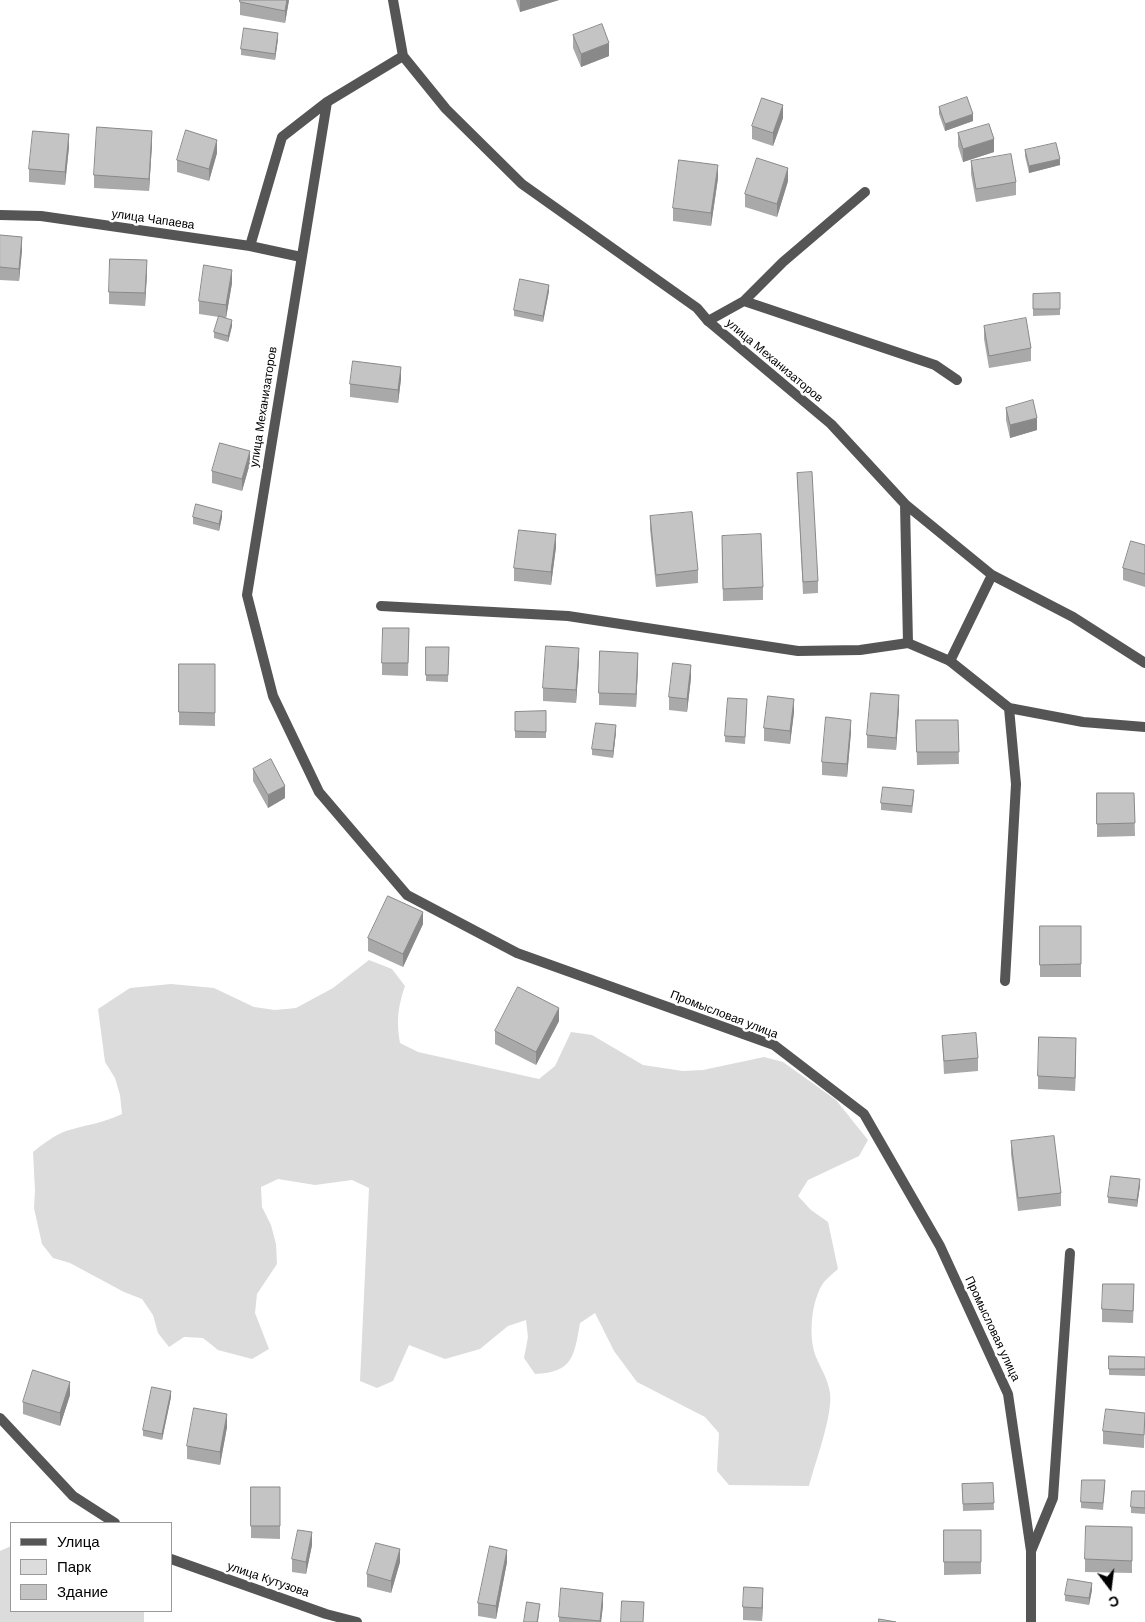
<!DOCTYPE html>
<html>
<head>
<meta charset="utf-8">
<style>
	body { margin:0 }
	#map { position:relative; width:1145px; height:1622px; overflow:hidden; background:#fff; font-family:"DM Sans",sans-serif }
	canvas { display:block }
	.legend { position:absolute; left:10px; top:1522px; width:162px; height:90px; box-sizing:border-box; background:#fff; border:1px solid #999; margin:0; padding:6px 9px; list-style:none; font-size:15px; color:#000 }
	.legend li { display:flex; align-items:center; gap:10px; height:25px }
	.legend b { width:25px; border:1px solid #999 }
	.north { position:absolute; left:1085px; top:1562px; width:50px; height:50px; -webkit-text-stroke:4px #fff; paint-order:stroke; rotate:165deg; font-size:14px; font-weight:700; line-height:20px; text-align:center; color:#000 }
	.north::after { content:''; display:block; margin:auto; width:18px; height:22px; background:#000; clip-path:polygon(50% 0,100% 100%,50% 72%,0 100%) }
</style>
</head>
<body>
<div id="map">
<canvas width="1145" height="1622"></canvas>
<ul class="legend">
<li><b style="height:6px;background:#555"></b>Улица</li>
<li><b style="height:14px;background:#dcdcdc"></b>Парк</li>
<li><b style="height:14px;background:#c4c4c4"></b>Здание</li>
</ul>
<div class="north">С</div>
</div>
<script>
const ctx = document.querySelector('canvas').getContext('2d');
ctx.lineJoin = 'round';
function fill(path, color) {
  ctx.fillStyle = color;
  ctx.fill(path, 'evenodd');
}
function trace(path, color, width, dash) {
  ctx.strokeStyle = color;
  ctx.lineWidth = width;
  ctx.lineCap = dash ? 'butt' : 'round';
  ctx.setLineDash(dash || []);
  ctx.stroke(path);
}
function label(font, color, halo, rows, align = 'center') {
  ctx.font = font + ' "DM Sans",sans-serif';
  ctx.lineWidth = 5;
  ctx.setLineDash([]);
  ctx.textBaseline = 'middle';
  ctx.strokeStyle = halo;
  ctx.fillStyle = color;
  for (const [text, x, y, turn = 0] of rows) {
    ctx.save();
    ctx.translate(x, y);
    ctx.rotate((+turn || 0) * Math.PI / 180);
    ctx.textAlign = isNaN(turn) ? turn : align;
    if (halo) ctx.strokeText(text, 0, 0);
    ctx.fillText(text, 0, 0);
    ctx.restore();
  }
}
fill(new Path2D(`
	M 369,960 L 392,969 L 405,986 C 398,1006 396,1022 400,1043 L 418,1052 L 539,1079 L 555,1066 L 571,1032 L 592,1035 L 643,1065 L 683,1071 L 703,1070 L 764,1057 L 783,1062 L 836,1100 L 868,1140 L 859,1156 L 808,1180 L 798,1196 L 811,1210 L 828,1222 L 838,1269 C 833,1273 828,1278 824,1282 C 811,1300 808,1337 816,1357 C 821,1369 828,1379 830,1393 C 833,1415 815,1463 809,1486 L 729,1485 L 717,1471 L 719,1433 L 705,1417 L 637,1382 L 614,1351 L 595,1313 L 580,1323 C 574,1357 573,1372 535,1374 L 524,1358 L 528,1337 L 526,1320 L 508,1326 L 480,1349 L 445,1359 L 409,1345 L 393,1381 L 377,1388 L 360,1381 L 369,1188 L 352,1180 L 315,1185 L 278,1179 L 261,1187 L 262,1207 L 271,1225 L 276,1244 L 277,1264 L 257,1294 L 255,1313 L 269,1349 L 252,1359 L 218,1350 L 203,1338 L 184,1337 L 169,1347 L 158,1333 L 153,1315 L 142,1299 L 124,1292 L 70,1263 L 53,1258 L 42,1244 L 34,1208 L 35,1190 L 33,1152 C 43,1144 53,1136 66,1131 C 85,1125 104,1123 122,1114 L 120,1095 L 115,1078 L 105,1062 L 98,1009 L 130,988 L 171,984 L 214,988 L 254,1007 L 275,1010 L 296,1008 L 333,988 Z
	M 11,1546 L 11,1611 L 144,1611 L 144,1622 L 0,1622 L 0,1551 Z`), '#dcdcdc');
trace(new Path2D(`
	M 744,301 L 783,262 L 865,192
	M 708,321 L 744,301 L 935,365 L 957,380
	M 381,606 L 568,616 L 798,651 L 860,650 L 908,643 L 950,661 L 1009,708 L 1083,722 L 1145,727
	M 1005,981 L 1016,784 L 1009,708
	M 1031,1551 L 1053,1498 L 1070,1253`), '#555', 10);
trace(new Path2D(`
	M 393,0 L 403,56 L 446,109 L 522,184 L 697,308 L 708,321 L 831,424 L 905,504 L 992,575 L 1073,617 L 1145,663
	M 403,56 L 327,102 L 247,595 L 273,696 L 319,792 L 407,895 L 517,953 L 774,1045 L 864,1114 L 940,1246 L 1008,1394 L 1031,1551 L 1031,1622
	M 0,215 L 41,216 L 250,246 L 301,257
	M 250,246 L 282,137 L 327,102
	M 905,504 L 908,643
	M 950,661 L 992,575
	M 0,1418 L 73,1496 L 115,1523
	M 171,1559 L 326,1614 L 357,1622`), '#555', 10);
fill(new Path2D(`
	M 240,0 L 289,0 L 285,23 L 240,15 Z
	M 516,0 L 559,0 L 520,12 Z
	M 573,35 L 609,56 L 581,67 L 573,48 Z
	M 278,39 L 275,60 L 241,55 L 241,49 Z
	M 939,107 L 973,121 L 945,131 L 939,114 Z
	M 783,118 L 773,146 L 752,139 L 752,126 Z
	M 958,133 L 994,152 L 963,162 L 958,146 Z
	M 152,144 L 149,191 L 94,188 L 94,175 Z
	M 69,147 L 65,185 L 29,182 L 29,169 Z
	M 1025,150 L 1060,165 L 1029,173 L 1025,156 Z
	M 217,153 L 209,181 L 177,172 L 177,160 Z
	M 971,161 L 1016,182 L 1016,195 L 976,202 L 971,174 Z
	M 718,178 L 711,226 L 673,221 L 673,208 Z
	M 788,181 L 777,217 L 745,207 L 745,194 Z
	M 0,235 L 22,250 L 19,281 L 0,280 Z
	M 147,273 L 145,306 L 109,304 L 109,292 Z
	M 232,283 L 226,318 L 232,326 L 228,342 L 214,338 L 214,332 L 219,317 L 199,314 L 199,301 Z
	M 549,291 L 543,322 L 514,316 L 514,310 Z
	M 1060,293 L 1060,315 L 1033,316 L 1033,294 Z
	M 984,326 L 1031,348 L 1031,361 L 989,368 L 984,339 Z
	M 401,379 L 398,403 L 350,397 L 350,384 Z
	M 1006,408 L 1037,430 L 1010,438 L 1006,420 Z
	M 250,463 L 242,491 L 212,483 L 212,471 Z
	M 797,473 L 818,581 L 818,593 L 803,594 Z
	M 650,516 L 698,570 L 698,583 L 656,587 L 650,529 Z
	M 193,517 L 222,517 L 219,531 L 193,524 Z
	M 1145,545 L 1145,587 L 1123,580 L 1123,568 Z
	M 556,547 L 551,585 L 514,581 L 514,568 Z
	M 722,548 L 763,587 L 763,600 L 723,601 Z
	M 409,628 L 408,676 L 382,675 L 382,663 Z
	M 426,647 L 449,647 L 448,682 L 426,681 Z
	M 579,661 L 576,703 L 543,701 L 543,688 Z
	M 179,664 L 215,664 L 215,726 L 179,725 Z
	M 638,666 L 636,707 L 599,705 L 599,693 Z
	M 691,678 L 687,712 L 669,710 L 669,697 Z
	M 747,706 L 745,744 L 725,742 L 725,736 Z
	M 899,708 L 896,750 L 867,748 L 867,735 Z
	M 546,711 L 546,738 L 515,738 L 515,712 Z
	M 794,712 L 790,744 L 764,741 L 764,728 Z
	M 916,720 L 958,720 L 959,764 L 917,765 Z
	M 616,732 L 613,758 L 592,755 L 592,749 Z
	M 851,732 L 847,777 L 822,775 L 822,762 Z
	M 253,769 L 285,798 L 268,808 L 253,781 Z
	M 1097,793 L 1134,793 L 1135,836 L 1097,837 Z
	M 914,796 L 912,813 L 881,810 L 881,803 Z
	M 423,924 L 403,967 L 368,951 L 368,938 Z
	M 1040,926 L 1081,926 L 1081,977 L 1040,977 Z
	M 559,1021 L 536,1065 L 495,1044 L 495,1031 Z
	M 942,1036 L 978,1058 L 978,1071 L 944,1074 Z
	M 1076,1051 L 1075,1091 L 1038,1089 L 1038,1076 Z
	M 1011,1141 L 1061,1193 L 1061,1206 L 1018,1211 L 1011,1154 Z
	M 1140,1185 L 1137,1207 L 1108,1203 L 1108,1197 Z
	M 1134,1297 L 1133,1323 L 1102,1322 L 1102,1309 Z
	M 1109,1356 L 1145,1357 L 1145,1376 L 1109,1375 Z
	M 70,1395 L 60,1426 L 23,1414 L 23,1402 Z
	M 171,1397 L 162,1440 L 143,1436 L 143,1430 Z
	M 1145,1413 L 1144,1448 L 1103,1444 L 1103,1431 Z
	M 227,1427 L 220,1465 L 187,1459 L 187,1446 Z
	M 993,1483 L 994,1510 L 963,1511 L 962,1484 Z
	M 251,1487 L 280,1487 L 280,1539 L 251,1538 Z
	M 1105,1487 L 1103,1510 L 1081,1508 L 1081,1502 Z
	M 1145,1491 L 1145,1514 L 1131,1513 L 1131,1507 Z
	M 1132,1527 L 1132,1573 L 1085,1572 L 1085,1559 Z
	M 944,1530 L 981,1530 L 981,1574 L 944,1575 Z
	M 312,1545 L 306,1574 L 292,1572 L 292,1559 Z
	M 400,1562 L 391,1593 L 367,1587 L 367,1574 Z
	M 507,1562 L 496,1619 L 478,1616 L 478,1603 Z
	M 1092,1590 L 1089,1605 L 1065,1601 L 1065,1595 Z
	M 763,1601 L 762,1621 L 743,1620 L 743,1607 Z
	M 603,1605 L 601,1622 L 559,1622 L 559,1617 Z`), '#a9a9a9');
fill(new Path2D(`
	M 287,0 L 289,0 L 285,23 L 285,11 Z
	M 520,0 L 559,0 L 520,12 Z
	M 278,33 L 278,39 L 275,60 L 275,54 Z
	M 609,43 L 609,56 L 581,67 L 581,54 Z
	M 783,105 L 783,118 L 773,146 L 773,133 Z
	M 973,114 L 973,121 L 945,131 L 945,124 Z
	M 152,131 L 152,144 L 149,191 L 149,179 Z
	M 69,134 L 69,147 L 65,185 L 65,172 Z
	M 994,139 L 994,152 L 963,162 L 963,149 Z
	M 217,140 L 217,153 L 209,181 L 209,169 Z
	M 1060,159 L 1060,165 L 1029,173 L 1029,166 Z
	M 718,165 L 718,178 L 711,226 L 711,213 Z
	M 788,168 L 788,181 L 777,217 L 777,204 Z
	M 22,237 L 22,250 L 19,281 L 19,269 Z
	M 147,260 L 147,273 L 145,306 L 145,293 Z
	M 232,270 L 232,283 L 226,318 L 226,305 Z
	M 549,285 L 549,291 L 543,322 L 543,316 Z
	M 232,320 L 232,326 L 228,342 L 228,336 Z
	M 401,367 L 401,379 L 398,403 L 398,390 Z
	M 1037,418 L 1037,430 L 1010,438 L 1010,425 Z
	M 250,451 L 250,463 L 242,491 L 242,479 Z
	M 222,511 L 222,517 L 219,531 L 219,524 Z
	M 556,534 L 556,547 L 551,585 L 551,572 Z
	M 579,648 L 579,661 L 576,703 L 576,690 Z
	M 638,653 L 638,666 L 636,707 L 636,694 Z
	M 691,665 L 691,678 L 687,712 L 687,699 Z
	M 899,695 L 899,708 L 896,750 L 896,738 Z
	M 794,699 L 794,712 L 790,744 L 790,731 Z
	M 851,720 L 851,732 L 847,777 L 847,764 Z
	M 616,725 L 616,732 L 613,758 L 613,751 Z
	M 285,786 L 285,798 L 268,808 L 268,795 Z
	M 423,912 L 423,924 L 403,967 L 403,954 Z
	M 559,1008 L 559,1021 L 536,1065 L 536,1052 Z
	M 1076,1038 L 1076,1051 L 1075,1091 L 1075,1078 Z
	M 1140,1179 L 1140,1185 L 1137,1207 L 1137,1200 Z
	M 70,1382 L 70,1395 L 60,1426 L 60,1413 Z
	M 171,1391 L 171,1397 L 162,1440 L 162,1434 Z
	M 227,1414 L 227,1427 L 220,1465 L 220,1452 Z
	M 312,1532 L 312,1545 L 306,1574 L 306,1562 Z
	M 400,1549 L 400,1562 L 391,1593 L 391,1581 Z
	M 507,1550 L 507,1562 L 496,1619 L 496,1606 Z
	M 1092,1583 L 1092,1590 L 1089,1605 L 1089,1598 Z
	M 763,1588 L 763,1601 L 762,1621 L 762,1608 Z
	M 603,1593 L 603,1605 L 601,1622 L 600,1622 Z
	M 540,1604 L 538,1622 L 537,1622 Z`), '#898989');
const building = new Path2D(`
	M 240,0 L 287,0 L 285,11 L 240,2 Z
	M 602,24 L 609,43 L 581,54 L 573,35 Z
	M 244,28 L 278,33 L 275,54 L 241,49 Z
	M 967,97 L 973,114 L 945,124 L 939,107 Z
	M 762,98 L 783,105 L 773,133 L 752,126 Z
	M 989,124 L 994,139 L 963,149 L 958,133 Z
	M 97,127 L 152,131 L 149,179 L 94,175 Z
	M 186,130 L 217,140 L 209,169 L 177,160 Z
	M 33,131 L 69,134 L 65,172 L 29,169 Z
	M 1056,143 L 1060,159 L 1029,166 L 1025,150 Z
	M 1011,154 L 1016,182 L 976,189 L 971,161 Z
	M 757,158 L 788,168 L 777,204 L 745,194 Z
	M 679,160 L 718,165 L 711,213 L 673,208 Z
	M 0,235 L 22,237 L 19,269 L 0,267 Z
	M 110,259 L 147,260 L 145,293 L 109,292 Z
	M 204,265 L 232,270 L 226,305 L 199,301 Z
	M 520,279 L 549,285 L 543,316 L 514,310 Z
	M 1060,293 L 1060,309 L 1033,309 L 1033,294 Z
	M 219,316 L 232,320 L 228,336 L 214,332 Z
	M 1026,318 L 1031,348 L 989,356 L 984,326 Z
	M 353,361 L 401,367 L 398,390 L 350,384 Z
	M 1033,400 L 1037,418 L 1010,425 L 1006,408 Z
	M 220,443 L 250,451 L 242,479 L 212,471 Z
	M 812,472 L 818,581 L 803,582 L 797,473 Z
	M 196,504 L 222,511 L 219,524 L 193,517 Z
	M 692,512 L 698,570 L 656,575 L 650,516 Z
	M 519,530 L 556,534 L 551,572 L 514,568 Z
	M 761,534 L 763,587 L 723,589 L 722,536 Z
	M 1131,541 L 1145,545 L 1145,574 L 1123,568 Z
	M 383,628 L 409,628 L 408,663 L 382,663 Z
	M 546,646 L 579,648 L 576,690 L 543,688 Z
	M 426,647 L 449,647 L 448,675 L 426,675 Z
	M 600,651 L 638,653 L 636,694 L 599,693 Z
	M 673,663 L 691,665 L 687,699 L 669,697 Z
	M 179,664 L 215,664 L 215,713 L 179,712 Z
	M 871,693 L 899,695 L 896,738 L 867,735 Z
	M 768,696 L 794,699 L 790,731 L 764,728 Z
	M 728,698 L 747,699 L 745,737 L 725,736 Z
	M 546,711 L 546,732 L 515,731 L 515,712 Z
	M 826,717 L 851,720 L 847,764 L 822,762 Z
	M 916,720 L 958,720 L 959,752 L 917,752 Z
	M 596,723 L 616,725 L 613,751 L 592,749 Z
	M 271,759 L 285,786 L 268,795 L 253,769 Z
	M 883,787 L 914,790 L 912,806 L 881,803 Z
	M 1097,793 L 1134,793 L 1135,823 L 1097,824 Z
	M 388,896 L 423,912 L 403,954 L 368,938 Z
	M 1040,926 L 1081,926 L 1081,964 L 1040,965 Z
	M 518,987 L 559,1008 L 536,1052 L 495,1031 Z
	M 976,1033 L 978,1058 L 944,1061 L 942,1036 Z
	M 1039,1037 L 1076,1038 L 1075,1078 L 1038,1076 Z
	M 1054,1136 L 1061,1193 L 1018,1198 L 1011,1141 Z
	M 1111,1176 L 1140,1179 L 1137,1200 L 1108,1197 Z
	M 1103,1284 L 1134,1284 L 1133,1311 L 1102,1309 Z
	M 1109,1356 L 1145,1357 L 1145,1369 L 1109,1369 Z
	M 33,1370 L 70,1382 L 60,1413 L 23,1402 Z
	M 152,1387 L 171,1391 L 162,1434 L 143,1430 Z
	M 194,1408 L 227,1414 L 220,1452 L 187,1446 Z
	M 1106,1409 L 1145,1413 L 1144,1435 L 1103,1431 Z
	M 1082,1480 L 1105,1480 L 1103,1503 L 1081,1502 Z
	M 993,1483 L 994,1503 L 963,1504 L 962,1484 Z
	M 251,1487 L 280,1487 L 280,1526 L 251,1526 Z
	M 1132,1491 L 1145,1491 L 1145,1508 L 1131,1507 Z
	M 1086,1526 L 1132,1527 L 1132,1561 L 1085,1559 Z
	M 298,1530 L 312,1532 L 306,1562 L 292,1559 Z
	M 944,1530 L 981,1530 L 981,1562 L 944,1562 Z
	M 376,1543 L 400,1549 L 391,1581 L 367,1574 Z
	M 490,1546 L 507,1550 L 496,1606 L 478,1603 Z
	M 1068,1579 L 1092,1583 L 1089,1598 L 1065,1595 Z
	M 744,1587 L 763,1588 L 762,1608 L 743,1607 Z
	M 561,1588 L 603,1593 L 600,1621 L 559,1617 Z
	M 622,1601 L 644,1602 L 643,1622 L 621,1622 Z
	M 527,1602 L 540,1604 L 537,1622 L 524,1622 Z
	M 879,1619 L 896,1622 L 879,1622 Z`);
fill(building, '#c4c4c4');
trace(building, '#898989', 1);
label('12px', '#000', '#fff', [
	["улица Чапаева",153,220,8],
	["улица Механизаторов",774,361,40],
	["улица Механизаторов",264,407,-81],
	["Промысловая улица",724,1015,21],
	["Промысловая улица",992,1329,65],
	["улица Кутузова",268,1580,19]
]);
</script>
</body>
</html>
